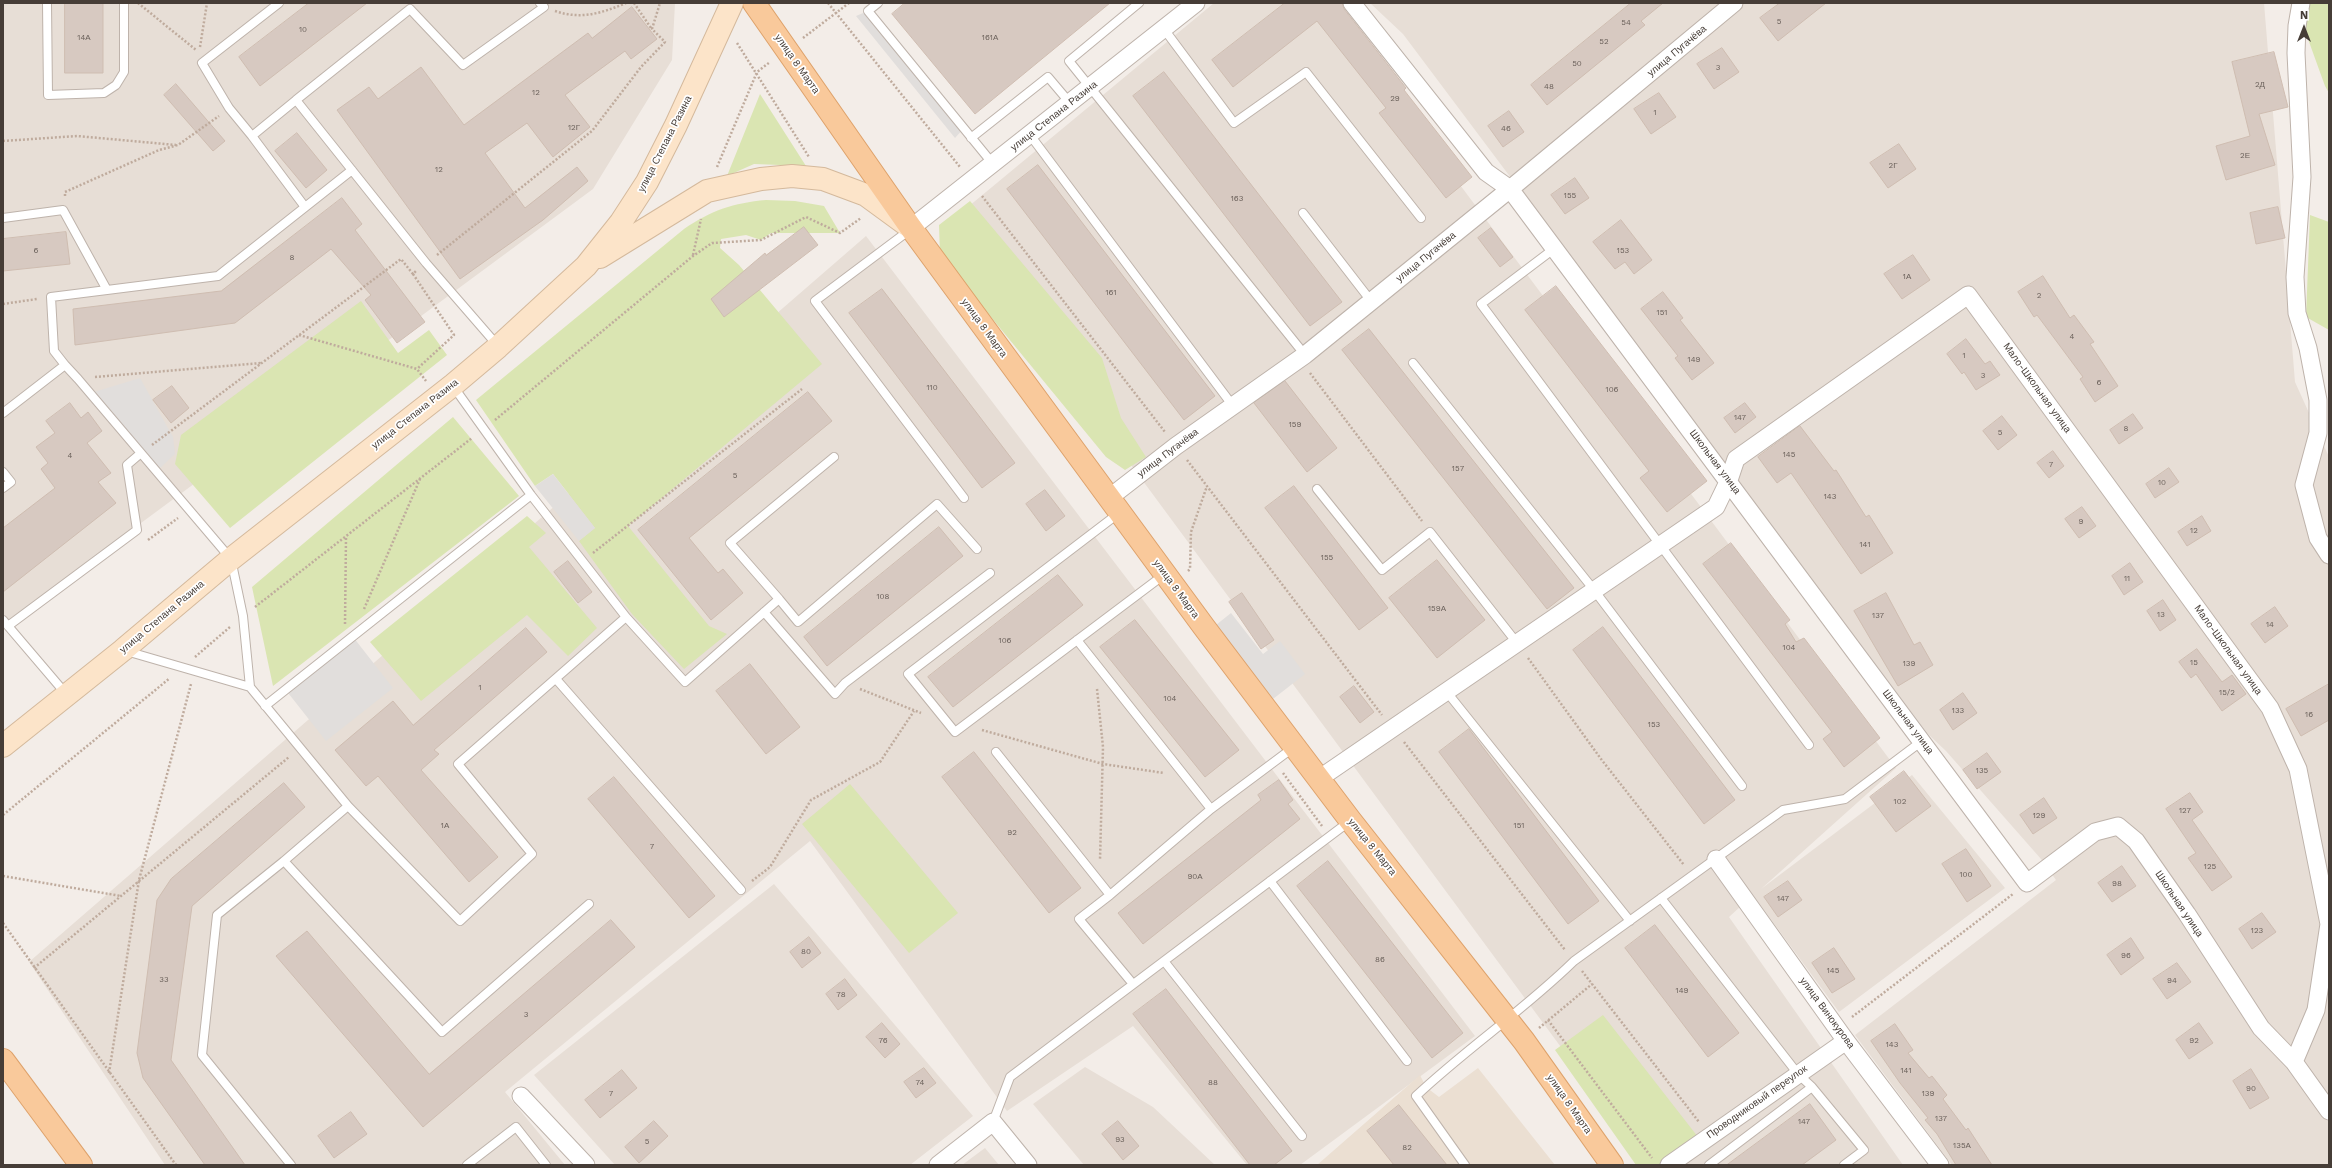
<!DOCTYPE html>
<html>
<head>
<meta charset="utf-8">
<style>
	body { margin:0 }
	#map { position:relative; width:2332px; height:1168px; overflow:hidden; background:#f3ede8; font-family:"Work Sans",sans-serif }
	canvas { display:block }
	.frame { position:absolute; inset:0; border:4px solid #463d37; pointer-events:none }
	.north { position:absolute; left:2284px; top:8px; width:40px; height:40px; -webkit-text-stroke:3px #fff; paint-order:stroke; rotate:0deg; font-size:11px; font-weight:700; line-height:16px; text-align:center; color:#463d37 }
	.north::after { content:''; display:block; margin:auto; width:14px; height:18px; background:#463d37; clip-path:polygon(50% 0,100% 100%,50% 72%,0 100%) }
</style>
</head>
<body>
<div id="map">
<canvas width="2332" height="1168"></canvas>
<div class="frame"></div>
<div class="north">N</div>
</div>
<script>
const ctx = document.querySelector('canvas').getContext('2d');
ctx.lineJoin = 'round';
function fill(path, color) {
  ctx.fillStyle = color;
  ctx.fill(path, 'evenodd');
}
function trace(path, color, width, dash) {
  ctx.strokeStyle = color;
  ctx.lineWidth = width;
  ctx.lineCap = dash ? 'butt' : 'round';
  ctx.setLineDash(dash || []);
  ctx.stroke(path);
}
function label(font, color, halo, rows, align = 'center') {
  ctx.font = font + ' "Work Sans",sans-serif';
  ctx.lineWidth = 3.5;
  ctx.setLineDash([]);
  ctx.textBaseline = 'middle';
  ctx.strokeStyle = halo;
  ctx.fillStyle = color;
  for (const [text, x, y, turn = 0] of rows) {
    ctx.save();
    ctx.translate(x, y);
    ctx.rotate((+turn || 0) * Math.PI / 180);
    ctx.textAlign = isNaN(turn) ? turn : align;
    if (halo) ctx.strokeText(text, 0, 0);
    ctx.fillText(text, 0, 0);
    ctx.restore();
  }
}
fill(new Path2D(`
	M 3,3 L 675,3 L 672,60 L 593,189 L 3,625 Z
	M 1214,3 L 1324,3 L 1896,768 L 1761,889 L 1912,775 L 2005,888 L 1839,1012 L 1753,895 L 1729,917 L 1903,1165 L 1648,1165 L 951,221 Z
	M 1370,3 L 2264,3 L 2295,382 L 2329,457 L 2329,1165 L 1952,1165 L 1855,1035 L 2056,880 L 2041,859 L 1946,751 L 1928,734 L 1403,34 Z
	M 866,236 L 1475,1036 L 1300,1165 L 1247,1165 L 1133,1026 L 1007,1111 L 810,841 L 505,1092 L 565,1165 L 165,1165 L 29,962 Z
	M 774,884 L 973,1116 L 910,1165 L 615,1165 L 534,1075 Z
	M 1085,1067 L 1153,1107 L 1215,1165 L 1084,1165 L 1033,1104 Z
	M 985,1148 L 999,1165 L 962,1165 Z`), '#e7ded6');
fill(new Path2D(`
	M 1478,1068 L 1555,1165 L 1317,1165 L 1420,1075 L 1426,1087 L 1439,1097 Z`), '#ebdfd2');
fill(new Path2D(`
	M 2295,3 L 2329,3 L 2329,93 L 2325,86 Z
	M 760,94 L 806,166 L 754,164 L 727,176 Z
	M 766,200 L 795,201 L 824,206 L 840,233 L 771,233 L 761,240 L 746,235 L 721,239 L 720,248 L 739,265 L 822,364 L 628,526 L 709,626 L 727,634 L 684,669 L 632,614 L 579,541 L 595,528 L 553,474 L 535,486 L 476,400 L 684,229 C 712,210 733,203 766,200 Z
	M 970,201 L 1102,358 L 1121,418 L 1146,457 L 1125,470 L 1106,457 L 940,255 L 939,225 Z
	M 2310,215 L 2329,222 L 2329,330 L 2306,317 Z
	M 361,301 L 398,353 L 429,330 L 447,355 L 230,528 L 175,464 L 181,435 Z
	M 453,417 L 519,496 L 273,686 L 252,587 Z
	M 527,516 L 546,533 L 529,547 L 597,628 L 568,656 L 527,615 L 421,701 L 370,642 Z
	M 850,784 L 958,913 L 909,953 L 802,824 Z
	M 1603,1015 L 1698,1137 L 1659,1165 L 1636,1165 L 1555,1050 Z`), '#dae5b2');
fill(new Path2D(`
	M 868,11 L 964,128 L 955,138 L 856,16 Z
	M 140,378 L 173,437 L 175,454 L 159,469 L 94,392 Z
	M 553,474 L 595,528 L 579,541 L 535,486 Z
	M 1231,613 L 1263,654 L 1280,641 L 1305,674 L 1273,699 L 1216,625 Z
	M 350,633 L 393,688 L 326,741 L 285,689 L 345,643 Z`), '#e1dedc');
const building = new Path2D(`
	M 65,3 L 103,3 L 103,73 L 65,73 Z
	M 309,3 L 367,3 L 260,86 L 239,57 Z
	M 905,3 L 1110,3 L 975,114 L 892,14 Z
	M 1285,3 L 1342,3 L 1344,9 L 1406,88 L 1404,90 L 1472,177 L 1446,198 L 1379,113 L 1386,108 L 1317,21 L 1233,87 L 1212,60 Z
	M 1631,3 L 1663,3 L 1641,21 L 1645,25 L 1547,105 L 1531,85 Z
	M 1780,3 L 1826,3 L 1778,41 L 1760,18 Z
	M 632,7 L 657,39 L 631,59 L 625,51 L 565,95 L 590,127 L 553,157 L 527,123 L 485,153 L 525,208 L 577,167 L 588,181 L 543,220 L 460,279 L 337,110 L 369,87 L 378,99 L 421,67 L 464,125 L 588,33 L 592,38 Z
	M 1722,48 L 1739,72 L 1714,89 L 1697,64 Z
	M 2274,52 L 2288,107 L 2259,114 L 2275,165 L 2226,180 L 2216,146 L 2250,136 L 2232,62 Z
	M 1164,72 L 1342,302 L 1310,326 L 1133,96 Z
	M 176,84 L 225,141 L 213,151 L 164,95 Z
	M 1659,93 L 1676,117 L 1651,134 L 1634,109 Z
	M 1509,111 L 1524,132 L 1503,147 L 1488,126 Z
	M 297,133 L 327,170 L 306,188 L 275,151 Z
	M 1899,144 L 1916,169 L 1888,188 L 1870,163 Z
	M 1038,165 L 1215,396 L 1184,420 L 1007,189 Z
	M 1575,178 L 1589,198 L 1565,214 L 1551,195 Z
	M 342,198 L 362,224 L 355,230 L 425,322 L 397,343 L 365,300 L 371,295 L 331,249 L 235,323 L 75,345 L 73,309 L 221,291 Z
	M 2278,207 L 2285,238 L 2256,244 L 2250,213 Z
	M 1621,220 L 1652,260 L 1634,274 L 1625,262 L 1615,269 L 1593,242 Z
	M 804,227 L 818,245 L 724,317 L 711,299 L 765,253 L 766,255 Z
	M 1491,228 L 1513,257 L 1500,267 L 1478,238 Z
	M 66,232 L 70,264 L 3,271 L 3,239 Z
	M 1913,255 L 1930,280 L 1902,299 L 1884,274 Z
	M 2043,276 L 2070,318 L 2074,315 L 2094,342 L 2090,344 L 2118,386 L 2095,402 L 2080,379 L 2083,377 L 2037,315 L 2034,317 L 2018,292 Z
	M 1556,286 L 1707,481 L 1667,512 L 1640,478 L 1649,471 L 1525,310 Z
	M 882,289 L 1015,463 L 982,488 L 849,313 Z
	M 1663,292 L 1683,318 L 1680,320 L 1714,363 L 1692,380 L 1675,358 L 1678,356 L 1641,309 Z
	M 1369,329 L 1574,588 L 1547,609 L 1342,350 Z
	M 1966,339 L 1985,364 L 1990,361 L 2000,375 L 1976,390 L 1964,372 L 1962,374 L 1947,354 Z
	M 1285,381 L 1337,448 L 1307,472 L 1254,403 Z
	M 172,386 L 189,408 L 171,423 L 153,400 Z
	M 808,392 L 832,421 L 689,538 L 718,573 L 723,569 L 743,593 L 711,620 L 638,530 Z
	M 70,403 L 81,418 L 88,412 L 102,431 L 87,443 L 111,473 L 98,482 L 116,503 L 3,592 L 3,528 L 55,488 L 41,469 L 48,463 L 36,447 L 55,433 L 46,421 Z
	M 1745,403 L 1756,417 L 1735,433 L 1724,418 Z
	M 2133,414 L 2143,428 L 2119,444 L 2110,430 Z
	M 2002,416 L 2017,435 L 1998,450 L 1983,431 Z
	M 1800,426 L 1834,471 L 1836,470 L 1866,517 L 1869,515 L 1893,553 L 1861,574 L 1791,473 L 1777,483 L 1758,457 Z
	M 2053,451 L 2064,466 L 2049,478 L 2037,463 Z
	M 2169,468 L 2179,482 L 2155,498 L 2146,484 Z
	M 1294,486 L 1388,608 L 1359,630 L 1265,508 Z
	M 1045,490 L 1065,516 L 1046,531 L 1026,504 Z
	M 2082,507 L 2096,526 L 2079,538 L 2065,519 Z
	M 2202,516 L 2211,531 L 2187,546 L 2178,532 Z
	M 939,527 L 963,556 L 827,666 L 804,637 Z
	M 1731,543 L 1790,620 L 1785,624 L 1796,642 L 1804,638 L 1880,738 L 1844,767 L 1823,739 L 1832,732 L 1703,564 Z
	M 1437,560 L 1485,620 L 1437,658 L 1389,598 Z
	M 568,561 L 592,592 L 578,603 L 554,572 Z
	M 2130,563 L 2143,582 L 2124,595 L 2112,576 Z
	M 1058,575 L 1083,605 L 953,707 L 928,677 Z
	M 1242,593 L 1274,640 L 1261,649 L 1229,602 Z
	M 1886,593 L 1914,645 L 1920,642 L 1933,665 L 1898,686 L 1854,611 Z
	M 2163,600 L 2176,620 L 2160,631 L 2147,611 Z
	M 2275,607 L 2288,626 L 2265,643 L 2251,624 Z
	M 1135,620 L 1239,750 L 1205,777 L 1100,647 Z
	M 1603,627 L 1735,800 L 1704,824 L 1573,650 Z
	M 526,628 L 547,652 L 434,750 L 439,754 L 421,770 L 498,857 L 469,882 L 378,776 L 366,786 L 335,750 L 393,701 L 413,725 Z
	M 2197,649 L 2222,682 L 2232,675 L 2246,694 L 2222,711 L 2196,674 L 2191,678 L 2179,662 Z
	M 750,664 L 800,727 L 766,754 L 716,691 Z
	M 2329,684 L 2329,720 L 2301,736 L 2286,709 Z
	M 1354,686 L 1374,712 L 1360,723 L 1340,697 Z
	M 1963,693 L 1977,713 L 1953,730 L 1940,710 Z
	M 1469,729 L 1599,901 L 1568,924 L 1439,752 Z
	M 974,752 L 1081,888 L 1049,913 L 942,777 Z
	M 1987,753 L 2001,772 L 1977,789 L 1963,770 Z
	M 1904,771 L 1931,806 L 1896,832 L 1870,797 Z
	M 614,777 L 715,896 L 689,918 L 588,799 Z
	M 1279,780 L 1293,800 L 1288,804 L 1300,819 L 1143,944 L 1118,913 L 1261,800 L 1258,795 Z
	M 284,783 L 305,807 L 192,906 L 171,1060 L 245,1165 L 205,1165 L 143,1078 L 137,1053 L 157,900 L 171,879 Z
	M 2190,793 L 2203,812 L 2192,820 L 2232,877 L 2212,891 L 2188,858 L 2196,853 L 2166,809 Z
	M 2044,798 L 2057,818 L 2033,834 L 2020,815 Z
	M 1966,849 L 1991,886 L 1967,902 L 1942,864 Z
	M 1328,861 L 1463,1033 L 1432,1058 L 1297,886 Z
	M 2122,866 L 2136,886 L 2112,902 L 2098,883 Z
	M 1788,881 L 1802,900 L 1778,917 L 1764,897 Z
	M 2262,913 L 2276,932 L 2252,949 L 2239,929 Z
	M 611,920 L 635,947 L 423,1127 L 276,956 L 307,931 L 429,1074 Z
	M 1655,925 L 1739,1033 L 1708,1057 L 1625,948 Z
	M 809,937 L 821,953 L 802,968 L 790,952 Z
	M 2131,938 L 2144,958 L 2121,975 L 2107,955 Z
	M 1834,948 L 1855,979 L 1832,993 L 1812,963 Z
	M 2177,963 L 2191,982 L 2167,999 L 2153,979 Z
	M 845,979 L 857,995 L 838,1010 L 826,994 Z
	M 1166,989 L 1292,1151 L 1274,1165 L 1250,1165 L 1133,1014 Z
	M 882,1023 L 900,1044 L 885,1058 L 866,1037 Z
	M 2199,1023 L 2213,1043 L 2189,1059 L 2176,1040 Z
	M 1895,1024 L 1913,1050 L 1908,1053 L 1929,1078 L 1932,1076 L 1947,1095 L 1943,1099 L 1966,1130 L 1968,1128 L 1992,1165 L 1956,1165 L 1937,1134 L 1925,1120 L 1928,1118 L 1900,1083 L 1871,1041 Z
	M 924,1068 L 936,1083 L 916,1098 L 904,1082 Z
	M 2251,1069 L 2269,1098 L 2250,1109 L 2233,1081 Z
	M 622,1070 L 637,1088 L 600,1118 L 585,1100 Z
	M 1810,1104 L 1836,1140 L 1802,1165 L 1727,1165 Z
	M 1399,1105 L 1447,1165 L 1394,1165 L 1367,1131 Z
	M 351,1112 L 367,1134 L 334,1158 L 318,1136 Z
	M 654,1121 L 668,1136 L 639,1163 L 625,1147 Z
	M 1118,1121 L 1139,1146 L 1123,1160 L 1102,1134 Z`);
fill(building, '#d7c9c1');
trace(building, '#cfbdb1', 1);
const service = new Path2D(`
	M 47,3 L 48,95 L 104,93 L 116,85 L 124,72 L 124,3
	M 279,3 L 202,63 L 229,108 L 252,136 L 296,100
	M 878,3 L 868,11 L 993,164
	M 1139,3 L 1069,61 L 1305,355
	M 1164,29 L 1234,123 L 1306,72 L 1421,218
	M 1030,135 L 1233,406
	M 252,136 L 305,207
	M 971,138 L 1048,77 L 1070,103
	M 1303,213 L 1371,301
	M 3,218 L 63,210 L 107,290 L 218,276 L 352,170
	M 911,229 L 815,301 L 964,498
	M 1555,248 L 1481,304 L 1809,745
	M 498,346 L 426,263 L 296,100 L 410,9 L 463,65 L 544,7 L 540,3
	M 1413,363 L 1594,590 L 1742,786
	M 65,365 L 54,351 L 51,297 L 107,290
	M 453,386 L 531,495 L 626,617
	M 3,413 L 65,365 L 78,379 L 231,559 L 243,616 L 250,687 L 348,806
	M 3,472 L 11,482 L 3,488
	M 1317,489 L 1382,570 L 1430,532 L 1517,643
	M 1119,513 L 908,674 L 955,732 L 1165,574
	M 779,599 L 798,622 L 937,504 L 977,549
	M 764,612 L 835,694 L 845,683 L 990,573
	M 3,620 L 66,694
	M 8,626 L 137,530 L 127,465 L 141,453
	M 1077,640 L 1211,809 L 1294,747
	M 126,651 L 250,687
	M 556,679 L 741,890
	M 1446,691 L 1630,921
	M 265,706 L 531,495
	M 996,752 L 1110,895 L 1211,809
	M 284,861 L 217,915 L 202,1055 L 291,1165
	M 1270,881 L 1407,1061
	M 1110,895 L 1079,919 L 1133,984
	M 1661,898 L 1798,1074 L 1812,1087
	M 589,904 L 442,1032 L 284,861 L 348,806 L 460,921 L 532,854 L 458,764 L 626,617 L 685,682 L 779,599 L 730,543 L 834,457
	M 1164,961 L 1302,1136
	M 993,1122 L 1010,1077 L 1350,821
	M 467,1165 L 516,1127 L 546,1165
	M 1465,1165 L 1416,1096 C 1467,1048 1524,1010 1574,961 L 1783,810 L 1845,799 L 1922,741
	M 1709,1165 L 1812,1087 L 1864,1150 L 1844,1165`);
const minor = new Path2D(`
	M 1352,3 L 1486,172 L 1510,189 L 2027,883 L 2095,832 L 2118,826 L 2136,841 L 2187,914 L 2261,1028 L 2294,1062 L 2329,1111
	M 2301,3 L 2297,26 L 2296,53 L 2302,177 L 2295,277 L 2297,313 L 2308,348 L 2318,400 L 2318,433 L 2304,485 L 2318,538 L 2329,555
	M 911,228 L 1196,3
	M 1109,498 L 1176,446 L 1305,355 L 1510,189 L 1734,3
	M 1320,778 L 1716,507 L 1729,480 L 1736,459 L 1968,295 L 2270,708 L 2298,769 L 2329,924 L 2316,1010 L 2294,1062
	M 1716,859 L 1846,1041 L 1940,1165
	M 521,1096 L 586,1165
	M 938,1165 L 993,1122 L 1028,1165
	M 1669,1165 L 1846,1041`);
const secondary = new Path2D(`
	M 600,257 L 707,191 L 761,179 L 792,176 L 823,179 L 866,195 L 907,225
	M 3,746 L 123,650 L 231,559 L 453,385 L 498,347 L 586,266 L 621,222 L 647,182 L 676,125 L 732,3`);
const primary = new Path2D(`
	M 754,3 L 911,228 L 1204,627 L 1350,820 L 1524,1041 L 1612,1165
	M 3,1060 L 81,1165`);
trace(service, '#beb3ab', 10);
trace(minor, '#beb3ab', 19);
trace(secondary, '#d4b99c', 24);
trace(primary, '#dea26b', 24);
trace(new Path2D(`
	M 138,3 L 196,50
	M 634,3 L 651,28
	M 828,3 L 960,167
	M 555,11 C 581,20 602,13 626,3
	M 803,38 L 849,3
	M 737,43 L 809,157
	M 200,47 L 207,3
	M 3,141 L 77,136 L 176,145
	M 717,167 L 757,72 L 770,62
	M 65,196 L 65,192 L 159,150 L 178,145 L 219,116
	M 982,196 L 1165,432
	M 437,255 L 592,131 L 641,67 L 665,42 L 652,29 L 660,3
	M 693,255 L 701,219
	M 413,274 L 454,335 L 417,369
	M 3,304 L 37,299
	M 299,335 L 417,369 L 426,381
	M 1310,373 L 1422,521
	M 95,377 L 261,363
	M 495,420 L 693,256 L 712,243 L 761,240 L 806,217 L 840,233 L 861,218
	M 152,445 L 401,259 L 413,274 L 416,271
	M 1187,460 L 1382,715
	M 148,540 L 178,518
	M 593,553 L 802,389
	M 1188,571 L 1190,569 L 1191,532 L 1207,486
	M 255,607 L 472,438
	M 364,609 L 420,479
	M 345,624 L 346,537
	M 195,657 L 230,627
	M 1528,658 L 1601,759 L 1684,865
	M 860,689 L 921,713
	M 1097,689 L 1103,747 L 1100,860
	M 982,730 L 1103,764 L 1164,773
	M 1404,742 L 1565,950
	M 1283,773 L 1322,826
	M 3,815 L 170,678
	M 3,876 L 121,896
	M 752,881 L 770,867 L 811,800 L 880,762 L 914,711
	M 3,923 L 176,1165
	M 34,968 L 289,757
	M 1582,971 L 1699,1122
	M 1852,1017 L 2013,894
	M 1548,1020 L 1652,1158
	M 1539,1028 L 1592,984
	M 109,1073 L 139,880 L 191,684`), '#bfab9d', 2.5, [2, 2]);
trace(service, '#fff', 8);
trace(minor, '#fff', 17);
trace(secondary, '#fce4c9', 22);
trace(primary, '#f9c99b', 22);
label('8px', '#6a605a', null, [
	["5",1779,22],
	["54",1626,23],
	["10",303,30],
	["14А",84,38],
	["161А",990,38],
	["52",1604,42],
	["50",1577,64],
	["3",1718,68],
	["2Д",2260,85],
	["48",1549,87],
	["12",536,93],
	["29",1395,99],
	["1",1655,113],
	["12Г",574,128],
	["46",1506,129],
	["2Е",2245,156],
	["2Г",1893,166],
	["12",439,170],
	["155",1570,196],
	["163",1237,199],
	["6",36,251],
	["153",1623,251],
	["8",292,258],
	["1А",1907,277],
	["161",1111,293],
	["2",2039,296],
	["151",1662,313],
	["4",2072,337],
	["1",1964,356],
	["149",1694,360],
	["3",1983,376],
	["6",2099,383],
	["110",932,388],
	["106",1612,390],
	["147",1740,418],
	["159",1295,425],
	["8",2126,429],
	["5",2000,433],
	["145",1789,455],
	["4",70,456],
	["7",2051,465],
	["157",1458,469],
	["5",735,476],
	["10",2162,483],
	["143",1830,497],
	["9",2081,522],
	["12",2194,531],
	["141",1865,545],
	["155",1327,558],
	["11",2127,579],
	["108",883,597],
	["159А",1437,609],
	["13",2161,615],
	["137",1878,616],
	["14",2270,625],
	["106",1005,641],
	["104",1789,648],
	["15",2194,663],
	["139",1909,664],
	["1",480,688],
	["15/2",2227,693],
	["104",1170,699],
	["133",1958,711],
	["16",2309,715],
	["153",1654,725],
	["135",1982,771],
	["102",1900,802],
	["127",2185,811],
	["129",2039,816],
	["1А",445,826],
	["151",1519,826],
	["92",1012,833],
	["7",652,847],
	["125",2210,867],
	["100",1966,875],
	["90А",1195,877],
	["98",2117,884],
	["147",1783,899],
	["123",2257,931],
	["80",806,952],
	["96",2126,956],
	["86",1380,960],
	["145",1833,971],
	["33",164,980],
	["94",2172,981],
	["149",1682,991],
	["78",841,995],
	["3",526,1015],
	["76",883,1041],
	["92",2194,1041],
	["143",1892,1045],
	["141",1906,1071],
	["74",920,1083],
	["88",1213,1083],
	["90",2251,1089],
	["7",611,1094],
	["139",1928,1094],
	["137",1941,1119],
	["147",1804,1122],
	["93",1120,1140],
	["5",647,1142],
	["135А",1962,1146],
	["82",1407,1148]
]);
label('10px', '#463d37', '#fff', [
	["улица Пугачёва",1677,51,-40],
	["улица 8 Марта",797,64,55],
	["улица Степана Разина",1054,116,-38],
	["улица Степана Разина",665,144,-63],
	["улица Пугачёва",1426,257,-39],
	["улица 8 Марта",984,328,54],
	["Мало-Школьная улица",2037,388,54],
	["улица Степана Разина",415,414,-38],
	["улица Пугачёва",1168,453,-37],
	["Школьная улица",1715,462,53],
	["улица 8 Марта",1176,589,54],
	["улица Степана Разина",162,617,-40],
	["Мало-Школьная улица",2228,650,54],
	["Школьная улица",1908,722,53],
	["улица 8 Марта",1372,847,51],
	["Школьная улица",2179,904,56],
	["улица Винокурова",1827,1013,54],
	["Проводниковый переулок",1757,1102,-35],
	["улица 8 Марта",1569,1104,55]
]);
</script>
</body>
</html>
